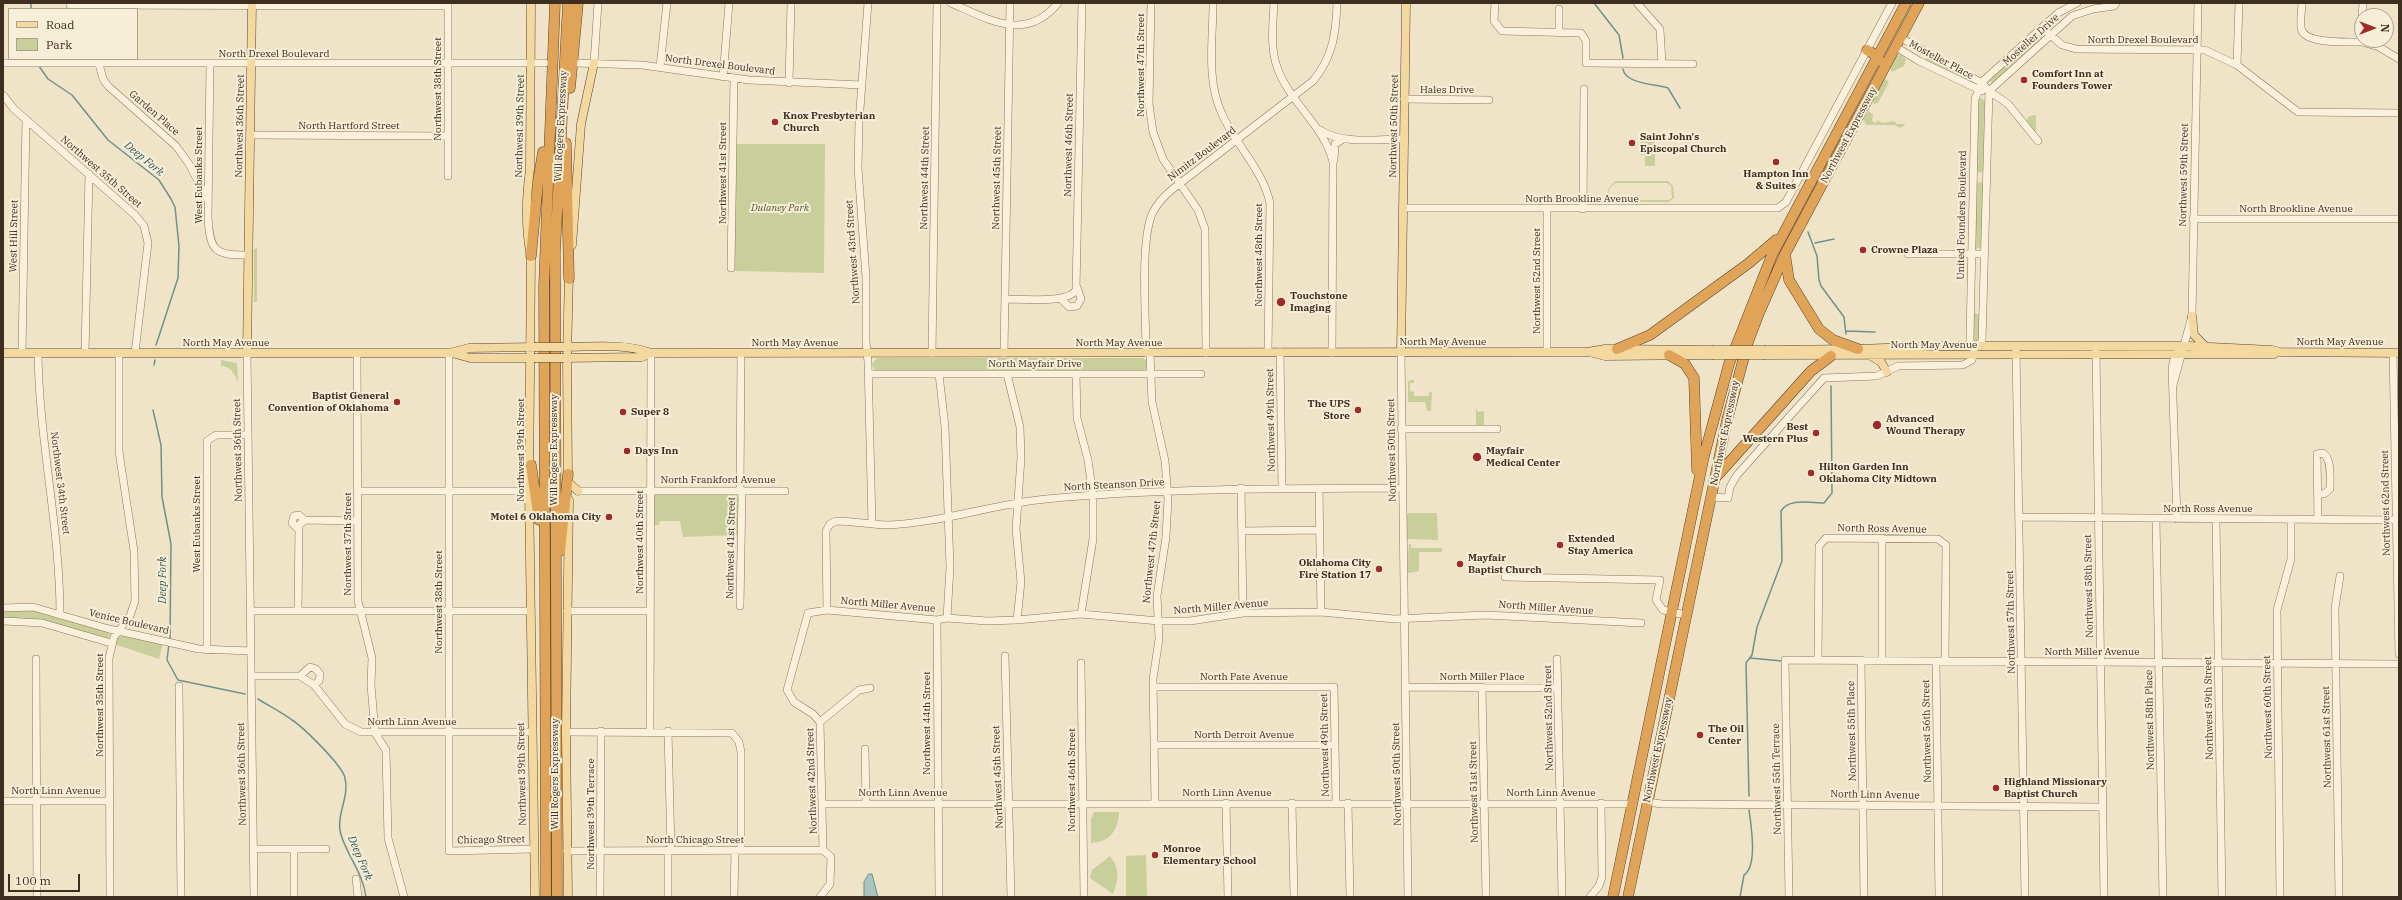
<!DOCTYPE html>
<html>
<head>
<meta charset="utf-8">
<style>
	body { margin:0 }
	#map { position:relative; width:2402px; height:900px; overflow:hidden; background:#f0e4c8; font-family:"IBM Plex Serif",serif }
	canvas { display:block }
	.frame { position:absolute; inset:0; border:4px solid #3d2e20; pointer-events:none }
	.legend { position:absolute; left:8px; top:8px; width:130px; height:52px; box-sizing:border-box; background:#f7eed8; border:1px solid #ada18e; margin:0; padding:5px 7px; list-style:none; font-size:12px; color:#3d2e20 }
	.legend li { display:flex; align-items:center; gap:8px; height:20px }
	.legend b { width:20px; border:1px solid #ada18e }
	.north { position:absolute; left:2354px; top:8px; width:40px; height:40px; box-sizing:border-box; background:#f7eed8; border:1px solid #ada18e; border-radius:50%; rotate:90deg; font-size:11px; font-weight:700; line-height:16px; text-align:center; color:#3d2e20 }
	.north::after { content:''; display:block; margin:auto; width:14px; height:18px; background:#9e2a2b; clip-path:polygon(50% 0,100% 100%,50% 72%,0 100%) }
	.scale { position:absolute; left:8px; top:874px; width:72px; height:18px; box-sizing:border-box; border:2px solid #3d2e20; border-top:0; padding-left:5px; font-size:12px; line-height:14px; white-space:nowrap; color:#3d2e20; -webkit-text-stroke:3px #f7eed8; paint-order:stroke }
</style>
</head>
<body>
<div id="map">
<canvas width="2402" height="900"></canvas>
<div class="frame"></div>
<ul class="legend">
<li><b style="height:5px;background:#f3d9a0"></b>Road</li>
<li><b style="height:11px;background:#c9cf9b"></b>Park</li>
</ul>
<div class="north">N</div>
<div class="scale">100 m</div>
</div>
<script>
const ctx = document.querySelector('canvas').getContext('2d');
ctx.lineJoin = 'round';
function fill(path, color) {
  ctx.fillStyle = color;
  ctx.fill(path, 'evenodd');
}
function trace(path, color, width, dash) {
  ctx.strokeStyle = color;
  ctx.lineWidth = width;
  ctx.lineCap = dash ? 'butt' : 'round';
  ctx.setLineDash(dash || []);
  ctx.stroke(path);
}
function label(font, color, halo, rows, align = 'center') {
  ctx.font = font + ' "IBM Plex Serif",serif';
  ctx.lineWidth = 4;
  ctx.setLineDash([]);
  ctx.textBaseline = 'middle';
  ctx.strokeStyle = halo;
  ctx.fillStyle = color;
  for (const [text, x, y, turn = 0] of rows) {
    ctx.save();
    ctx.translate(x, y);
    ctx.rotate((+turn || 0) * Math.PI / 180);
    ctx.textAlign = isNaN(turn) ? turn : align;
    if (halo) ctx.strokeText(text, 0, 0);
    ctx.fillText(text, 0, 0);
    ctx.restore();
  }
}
fill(new Path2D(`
	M 2039,34 L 2042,35 L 2041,40 L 1994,83 L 1989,81 Z
	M 1901,54 L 1906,60 L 1904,66 L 1892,72 L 1890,68 L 1897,56 Z
	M 1927,57 L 1973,81 L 1973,86 L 1925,60 Z
	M 1884,78 L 1889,82 L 1878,103 L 1874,104 L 1872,101 Z
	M 1980,98 L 1983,99 L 1985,102 L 1983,170 L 1981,173 L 1976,171 L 1977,102 Z
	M 1869,111 L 1873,115 L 1872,121 L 1876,123 L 1877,120 L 1882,123 L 1894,121 L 1897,124 L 1906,124 L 1900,128 L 1895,125 L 1866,125 L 1863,118 Z
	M 2034,115 L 2036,115 L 2036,135 L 2026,121 L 2028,117 Z
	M 1640,139 L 1655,139 L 1655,166 L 1645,166 L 1645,155 L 1640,155 Z
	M 735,144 L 825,144 L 824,273 L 735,271 Z
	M 1615,181 L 1668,181 L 1673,186 L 1674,198 L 1669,202 L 1615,202 L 1609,199 L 1608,189 ZM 1615,183 L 1667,183 L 1671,186 L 1672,198 L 1668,200 L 1615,200 L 1610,198 L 1609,189 Z
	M 1978,182 L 1981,182 L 1983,185 L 1982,247 L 1976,249 L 1974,248 L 1976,186 Z
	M 257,248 L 257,302 L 254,302 L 254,249 Z
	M 1973,312 L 1980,315 L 1979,341 L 1974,342 Z
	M 877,358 L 1143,358 L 1146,360 L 1148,367 L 1145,371 L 876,372 L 872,364 Z
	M 221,360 L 237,363 L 238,383 C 235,374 231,366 221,366 Z
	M 1410,380 L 1414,380 L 1414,383 L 1410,383 L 1410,391 L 1414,392 L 1414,396 L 1429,396 L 1429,392 L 1432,392 L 1431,411 L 1427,411 L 1425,402 L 1408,402 L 1408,382 Z
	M 1476,408 L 1478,412 L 1484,411 L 1484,425 L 1476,425 Z
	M 656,494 L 736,494 L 739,499 L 739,535 L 683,537 L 680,521 L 660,521 L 659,525 L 653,525 L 654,497 Z
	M 1408,513 L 1437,513 L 1438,540 L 1407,539 L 1407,515 Z
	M 1409,544 L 1411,544 L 1411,548 L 1442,548 L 1442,552 L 1419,552 L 1419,571 L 1409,573 L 1407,571 Z
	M 25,609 L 38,611 L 108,632 L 110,636 L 106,639 L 36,619 L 3,619 L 3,610 Z
	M 121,635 L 163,643 L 159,659 L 114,644 Z
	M 1094,812 L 1119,812 C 1119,829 1109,843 1091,843 L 1091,819 Z
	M 1146,855 L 1147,897 L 1126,897 L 1126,856 Z
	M 1110,856 C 1120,869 1119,879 1113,894 L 1090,878 L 1092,870 Z`), '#c9cf9b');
const water = new Path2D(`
	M 869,874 L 872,874 L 878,897 L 864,897 L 864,882 Z`);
fill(water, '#a9c4bc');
trace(water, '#6f938a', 1);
trace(new Path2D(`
	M 1594,3 L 1619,35 L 1623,58
	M 31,9 L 31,3
	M 39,66 L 48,79 L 72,95 L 108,140 L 159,180 L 171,199 L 175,207 L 179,246 L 178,278 L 156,345
	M 1623,69 C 1625,84 1656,84 1668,88 L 1680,108
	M 1808,232 L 1817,256 L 1819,280 L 1821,286 L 1844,317 L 1846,334
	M 1815,243 L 1834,239
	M 1846,331 L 1875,332
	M 154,365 L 155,360
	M 153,410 L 161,445 L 162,497 L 171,544 L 170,640
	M 169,644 L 167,660 L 178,680 L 245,694
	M 1750,658 L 1782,661
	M 258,699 C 269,706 281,712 292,720 C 303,727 343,766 345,778 C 350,797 335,816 341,835 C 348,857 363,873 366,897
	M 1749,796 L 1746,663 L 1752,655 L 1757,627 L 1782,561 L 1781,511 C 1789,498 1810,503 1824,503 L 1832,493 L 1831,386
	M 1740,897 L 1744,875 C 1758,866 1751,825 1749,810`), '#6f938a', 1.5);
const minor = new Path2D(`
	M 448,3 L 448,176
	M 868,3 L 859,122 L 858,168 L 866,277 L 866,341 L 868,362 L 872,523
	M 951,3 C 988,19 1026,43 1058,3
	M 1151,3 L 1149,104 L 1153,132 L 1163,159 L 1198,210 L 1205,229 L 1206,353
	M 1213,3 C 1213,40 1206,80 1222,114 C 1235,144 1263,170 1270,203 L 1268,352
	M 1274,3 C 1273,24 1270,47 1277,67 C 1289,102 1324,125 1333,162 L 1332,353
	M 1495,3 L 1494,21 L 1502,31 L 1581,33 L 1586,41 L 1586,63 L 1693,64
	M 1637,3 L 1660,29 L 1662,64
	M 2302,3 C 2302,11 2299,24 2302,31 C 2308,44 2349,42 2362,42
	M 70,5 L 448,6
	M 2362,16 L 2363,3
	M 2042,28 L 2062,45 L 2076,49 L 2205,50 L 2237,65 L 2298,112 L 2399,113
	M 1559,31 L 1559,9
	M 2362,36 L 2362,42 L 2379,47 L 2399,59
	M 1901,38 L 1982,83 L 1989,91 L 2008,104 L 2038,141
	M 1896,47 L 1919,61 L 1982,91
	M 3,63 L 545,63
	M 575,63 L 642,65 L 749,80 L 862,85
	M 594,63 L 598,3
	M 99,64 L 103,79 L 108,86 L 176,146 L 189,164 L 208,200
	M 210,64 L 208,217 C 210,252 215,255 248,255
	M 2237,65 L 2239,3
	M 660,67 L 667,3
	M 723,77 L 729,3
	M 789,83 L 791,3
	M 3,95 L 14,109 L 135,215 L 144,226 L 148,243 L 135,353
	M 1404,99 L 1489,100
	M 1320,130 C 1343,145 1378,139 1404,139
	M 250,135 L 448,136
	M 1334,160 L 1335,144 L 1343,139
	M 1403,208 L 1778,208 L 1786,202 L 1892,3
	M 1583,209 L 1584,89
	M 2193,219 L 2399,219
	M 1908,254 L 1984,254
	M 731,268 L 734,78
	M 1005,299 C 1021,299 1068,304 1076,290 L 1082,3
	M 1061,299 L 1069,307 L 1077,306 L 1081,299 L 1077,287
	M 1975,346 L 1970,342 L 1970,337 L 1975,99 L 1983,81 L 2058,13 L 2077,3
	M 2016,349 L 2025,897
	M 2096,350 L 2104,897
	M 1280,352 L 1282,488
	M 1401,352 L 1408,897
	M 1547,352 L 1547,209
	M 22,353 L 26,120
	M 38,353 C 39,441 60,527 60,615
	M 85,353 L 89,174
	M 247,353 L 254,897
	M 357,353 L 358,601 L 372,658 L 371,685 L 375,733 L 386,750 L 388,838 L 404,897
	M 449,353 L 449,851 L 533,849
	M 932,353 L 937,3
	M 1004,353 L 1010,3
	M 1146,353 C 1146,317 1140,244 1152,214 C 1157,203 1165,195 1174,188 L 1313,81 C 1333,57 1336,33 1337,3
	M 1150,353 L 1152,402 L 1165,461 L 1168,499 L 1166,537 L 1157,596 L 1159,639 L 1153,679 L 1155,803
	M 2393,353 L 2399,654
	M 868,374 L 1201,374
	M 939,374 L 945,427 L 950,567 L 947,618
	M 1007,374 L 1020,427 L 1021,458 L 1016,529 L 1021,582 L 1017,620
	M 1076,374 L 1077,418 L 1088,460 L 1093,497 L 1093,539 L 1081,614
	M 2173,385 L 2192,316 L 2198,3
	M 1401,429 L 1497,429
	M 1241,488 L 1243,613
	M 1319,489 L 1321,612
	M 740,490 L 741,353
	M 358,491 L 529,491
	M 578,491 L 785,491
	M 2318,494 L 2324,494 L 2330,489 C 2330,479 2332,459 2323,453 L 2317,454 L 2318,519
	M 1711,497 L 1728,498 L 1730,487 L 1737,475 L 1824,378 L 1877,376 L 1898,366 L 1963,365 L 1972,360 L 1975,346 L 1982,342 L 1989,91 L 2072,16 L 2093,9 L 2114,6 L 2116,3
	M 2019,517 L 2397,520
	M 2156,519 L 2163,897
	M 2177,519 L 2172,368 L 2175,355 L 2179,351
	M 2216,520 L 2222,897
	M 297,528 L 292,523 L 294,516 L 299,515 L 305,520
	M 1242,531 L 1320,530
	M 1505,577 L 1660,580 L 1656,600 L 1663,610 L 1686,615
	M 740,606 L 742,491
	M 3,608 L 33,607 L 109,629 L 199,649 L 251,651
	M 827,610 L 826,531 L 830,524 L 836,521 C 854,521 871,525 888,525 C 941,523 993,504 1046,499 C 1165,488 1284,489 1403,488
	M 250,611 L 531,611
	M 298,611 L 299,525 L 305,520 L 358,521
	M 567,611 L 650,611
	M 937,620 L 939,897
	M 3,621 L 42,623 L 111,643
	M 207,650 L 207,441 L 216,435 L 248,435
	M 1005,656 L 1011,897
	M 36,659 L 37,897
	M 1557,659 L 1562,897
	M 1818,660 L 1819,546 L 1826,538 L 1938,539 L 1946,545 L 1945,661
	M 1861,660 L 1864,897
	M 1882,660 L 1882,538
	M 1936,661 L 1939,897
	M 1081,663 L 1084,897
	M 251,676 L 300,676 L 314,685 L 345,724 L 361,732 L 531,732
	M 300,676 L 310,667 L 316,669 L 320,674 L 319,681 L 314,685
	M 179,686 L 181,897
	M 1153,687 L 1334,687 L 1336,803
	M 1405,687 L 1558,688
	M 1482,687 L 1486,897
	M 820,722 L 859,690 L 870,688
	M 650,731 L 651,353
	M 668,731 L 671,850
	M 566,732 L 732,733 L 739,742 L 741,752 L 741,851
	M 1154,745 L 1335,745
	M 865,749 L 866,803
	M 3,801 L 109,801
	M 1647,802 L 1662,804 L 2102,807
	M 1226,803 L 1228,897
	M 1292,803 L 1294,897
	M 1348,803 L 1350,897
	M 823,804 L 1632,804
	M 253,849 L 326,849
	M 294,849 L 294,897
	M 668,850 L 668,897
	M 567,851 L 823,850
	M 356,879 L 358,897
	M 110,897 L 109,658 L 114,637 L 130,616 L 135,601 L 134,551 L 119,452 L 119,353
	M 600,897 L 601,731
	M 734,897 L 735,851
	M 820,897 L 830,884 L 831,857 L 823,850 L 820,722 L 813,714 L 794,702 L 787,690 L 808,613 L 827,610 L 937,620 L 947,618 L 987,621 L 1017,620 L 1081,614 L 1159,621 L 1190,621 L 1243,613 L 1321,612 L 1394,619 L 1486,615 L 1641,623
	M 1590,897 L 1599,886 L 1602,877 L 1601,803
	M 1789,897 L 1785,660 L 2399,664
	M 2280,897 L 2277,610 L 2291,559 L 2291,519
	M 2339,897 L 2335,608 L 2340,576`);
const major = new Path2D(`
	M 531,3 L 530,169 C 526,198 525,227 531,256 L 529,491 L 535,897
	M 572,245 L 581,124 L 594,63
	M 2192,316 L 2194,335 L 2206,347
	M 564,347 C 592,347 624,343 651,353 L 1552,352 L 1587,352 L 1605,349 L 1712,350
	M 1766,350 L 1858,349 L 1938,346 L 2189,346 L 2272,350 L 2280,352 L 2399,353
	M 1401,352 L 1406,3
	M 3,353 L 449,353 L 469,348 L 535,347
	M 247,353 L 252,3
	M 452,353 L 470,358 L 534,358
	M 1593,353 L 1605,356 L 1712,355
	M 1765,355 L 2274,354
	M 1871,356 L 1881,362 L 1887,372
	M 564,358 L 642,357 L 651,353
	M 568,478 L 567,358 L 569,274
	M 569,483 L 578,491
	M 568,897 L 566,732 L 569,500`);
const highway = new Path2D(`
	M 1867,50 L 1877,56 L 1880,61
	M 570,88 L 578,3
	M 566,143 L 569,279
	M 1785,254 L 1789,280 L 1819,329 L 1833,340 L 1858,349
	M 531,256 L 538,182 L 543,152
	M 1617,349 L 1650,335 L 1749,263 L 1776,240
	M 1669,355 L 1685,364 L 1694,378 L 1697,470
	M 531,465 L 539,520
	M 1716,477 L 1811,371 L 1831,356
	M 560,551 L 568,474
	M 546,897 L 544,286 L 555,3
	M 557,897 L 555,251 L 568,3
	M 1613,897 L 1704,456 L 1729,364 L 1772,255 L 1906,3
	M 1628,897 L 1727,420 L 1748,342 L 1759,313 L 1785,254 L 1919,3`);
trace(minor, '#8d765c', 8);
trace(major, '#5b4430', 9);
trace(highway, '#5b4430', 11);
trace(minor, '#faf1dc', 7);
trace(major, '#f3d9a0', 8);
trace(highway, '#e0a458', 10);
const majorBridge = new Path2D(`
	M 535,347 L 564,347
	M 1712,350 L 1766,350
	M 1712,355 L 1765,355
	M 534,358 L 564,358`);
trace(majorBridge, '#5b4430', 9, []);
trace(majorBridge, '#f3d9a0', 8);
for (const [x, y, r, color] of [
	[2024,80,4,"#9e2a2b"],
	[775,122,4,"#9e2a2b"],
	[1632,143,4,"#9e2a2b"],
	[1776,162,4,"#9e2a2b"],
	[1863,250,4,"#9e2a2b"],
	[1281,302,5,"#9e2a2b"],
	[397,402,4,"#9e2a2b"],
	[1358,410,4,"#9e2a2b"],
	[623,412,4,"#9e2a2b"],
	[1877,425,5,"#9e2a2b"],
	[1816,433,4,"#9e2a2b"],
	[627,451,4,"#9e2a2b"],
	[1477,457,5,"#9e2a2b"],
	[1811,473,4,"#9e2a2b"],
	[609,517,4,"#9e2a2b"],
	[1560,545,4,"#9e2a2b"],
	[1460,564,4,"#9e2a2b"],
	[1379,569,4,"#9e2a2b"],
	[1700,735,4,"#9e2a2b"],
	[1996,788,4,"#9e2a2b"],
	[1155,855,4,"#9e2a2b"]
]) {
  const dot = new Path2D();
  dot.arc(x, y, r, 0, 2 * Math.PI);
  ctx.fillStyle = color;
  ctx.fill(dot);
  trace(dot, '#f7eed8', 1.5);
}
label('10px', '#3d2e20', '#f7eed8', [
	["Mosteller Drive",2031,40,-42],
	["North Drexel Boulevard",2143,40],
	["North Drexel Boulevard",274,54],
	["Mosteller Place",1941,60,28],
	["North Drexel Boulevard",720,65,7],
	["Northwest 47th Street",1141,65,-90],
	["Northwest 38th Street",438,89,-90],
	["Hales Drive",1447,90],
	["Garden Place",154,113,41],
	["Northwest 36th Street",240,126,-89],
	["North Hartford Street",349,126],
	["Northwest 39th Street",520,126,-89],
	["Will Rogers Expressway",561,126,-87],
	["Northwest 50th Street",1394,126,-89],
	["Northwest Expressway",1849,135,-62],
	["Northwest 46th Street",1069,145,-89],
	["Nimitz Boulevard",1202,154,-37],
	["Northwest 35th Street",101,172,41],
	["Northwest 41st Street",723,173,-90],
	["West Eubanks Street",199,175,-90],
	["Northwest 59th Street",2184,175,-89],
	["Northwest 44th Street",925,178,-89],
	["Northwest 45th Street",997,178,-89],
	["North Brookline Avenue",1582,199],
	["North Brookline Avenue",2296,209],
	["United Founders Boulevard",1962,215,-89],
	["West Hill Street",14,236,-89],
	["Northwest 43rd Street",853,252,-94],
	["Northwest 48th Street",1259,255,-90],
	["Northwest 52nd Street",1537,281,-90],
	["North May Avenue",1443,342],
	["North May Avenue",2340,342],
	["North May Avenue",226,343],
	["North May Avenue",795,343],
	["North May Avenue",1119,343],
	["North May Avenue",1934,345],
	["North Mayfair Drive",1035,364],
	["Northwest 49th Street",1271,420,-91],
	["Northwest Expressway",1725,433,-78],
	["Northwest 36th Street",238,450,-91],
	["Northwest 39th Street",521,450,-90],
	["Will Rogers Expressway",554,450,-90],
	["Northwest 50th Street",1392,450,-91],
	["North Frankford Avenue",718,480],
	["Northwest 34th Street",60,483,83],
	["North Steanson Drive",1114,485,-3],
	["Northwest 62nd Street",2386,503,-91],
	["North Ross Avenue",2208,509],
	["West Eubanks Street",197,524,-90],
	["North Ross Avenue",1882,529,1],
	["Northwest 40th Street",640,542,-90],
	["Northwest 37th Street",348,544,-90],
	["Northwest 41st Street",731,548,-89],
	["Northwest 47th Street",1152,552,-84],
	["Northwest 58th Street",2089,586,-91],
	["Northwest 38th Street",439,602,-90],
	["North Miller Avenue",888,605,5],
	["North Miller Avenue",1221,607,-5],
	["North Miller Avenue",1546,608,4],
	["Venice Boulevard",129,622,13],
	["Northwest 57th Street",2011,622,-91],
	["North Miller Avenue",2092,652],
	["North Pate Avenue",1244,677],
	["North Miller Place",1482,677],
	["Northwest 35th Street",100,705,-90],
	["Northwest 60th Street",2268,707,-91],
	["Northwest 59th Street",2209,708,-91],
	["Northwest 52nd Street",1549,718,-91],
	["Northwest 58th Place",2150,720,-91],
	["North Linn Avenue",412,722],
	["Northwest 44th Street",927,723,-90],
	["Northwest 55th Place",1852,731,-91],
	["Northwest 56th Street",1927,731,-91],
	["North Detroit Avenue",1244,735],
	["Northwest 61st Street",2327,737,-91],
	["Northwest 49th Street",1325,745,-91],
	["Northwest Expressway",1658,750,-78],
	["Northwest 36th Street",242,774,-91],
	["Northwest 39th Street",522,774,-91],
	["Will Rogers Expressway",555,774,-90],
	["Northwest 50th Street",1397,774,-91],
	["Northwest 45th Street",998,777,-92],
	["Northwest 55th Terrace",1777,779,-91],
	["Northwest 46th Street",1072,780,-90],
	["Northwest 42nd Street",812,781,-92],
	["North Linn Avenue",56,791],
	["Northwest 51st Street",1474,792,-91],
	["North Linn Avenue",903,793],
	["North Linn Avenue",1227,793],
	["North Linn Avenue",1551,793],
	["North Linn Avenue",1875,795,1],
	["Northwest 39th Terrace",591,814,-90],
	["Chicago Street",491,840,-1],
	["North Chicago Street",695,840]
]);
label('bold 10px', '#3d2e20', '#f7eed8', [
	["Comfort Inn at",2032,74],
	["Founders Tower",2032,86],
	["Knox Presbyterian",783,116],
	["Church",783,128],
	["Saint John's",1640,137],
	["Episcopal Church",1640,149],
	["Hampton Inn",1776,174,"center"],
	["& Suites",1776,186,"center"],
	["Crowne Plaza",1871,250],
	["Touchstone",1290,296],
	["Imaging",1290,308],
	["Baptist General",389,396,"right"],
	["Convention of Oklahoma",389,408,"right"],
	["The UPS",1350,404,"right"],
	["Store",1350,416,"right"],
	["Super 8",631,412],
	["Advanced",1886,419],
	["Wound Therapy",1886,431],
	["Best",1808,427,"right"],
	["Western Plus",1808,439,"right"],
	["Days Inn",635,451],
	["Mayfair",1486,451],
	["Medical Center",1486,463],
	["Hilton Garden Inn",1819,467],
	["Oklahoma City Midtown",1819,479],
	["Motel 6 Oklahoma City",601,517,"right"],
	["Extended",1568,539],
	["Stay America",1568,551],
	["Mayfair",1468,558],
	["Baptist Church",1468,570],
	["Oklahoma City",1371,563,"right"],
	["Fire Station 17",1371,575,"right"],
	["The Oil",1708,729],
	["Center",1708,741],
	["Highland Missionary",2004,782],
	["Baptist Church",2004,794],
	["Monroe",1163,849],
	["Elementary School",1163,861]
], 'left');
label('italic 10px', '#4d5a26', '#f7eed8', [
	["Dulaney Park",780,208]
]);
label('italic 11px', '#2f5d5a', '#f7eed8', [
	["Deep Fork",144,159,39],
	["Deep Fork",163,580,-90],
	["Deep Fork",360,858,67]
]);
</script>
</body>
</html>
